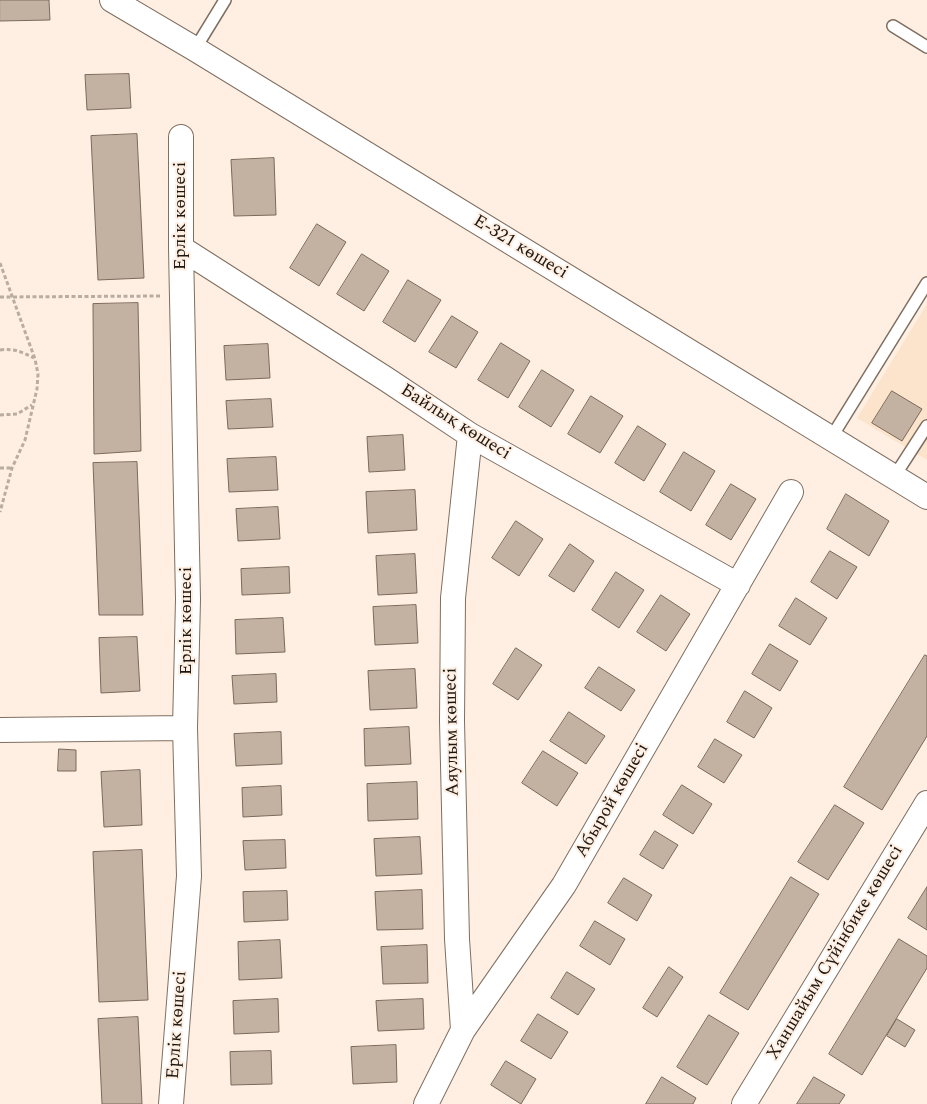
<!DOCTYPE html>
<html>
<head>
<meta charset="utf-8">
<style>
	body { margin:0 }
	canvas { display:block; background:#feefe2 }
</style>
</head>
<body>
<canvas width="927" height="1104"></canvas>
<script>
const ctx = document.querySelector('canvas').getContext('2d');
ctx.lineJoin = 'round';
function fill(path, color) {
  ctx.fillStyle = color;
  ctx.fill(path, 'evenodd');
}
function trace(path, color, width, dash) {
  ctx.strokeStyle = color;
  ctx.lineWidth = width;
  ctx.lineCap = dash ? 'butt' : 'round';
  ctx.setLineDash(dash || []);
  ctx.stroke(path);
}
function label(font, color, halo, rows, align = 'center') {
  ctx.font = font + ' Spectral,serif';
  ctx.lineWidth = 4;
  ctx.setLineDash([]);
  ctx.textBaseline = 'middle';
  ctx.strokeStyle = halo;
  ctx.fillStyle = color;
  for (const [text, x, y, turn = 0] of rows) {
    ctx.save();
    ctx.translate(x, y);
    ctx.rotate((+turn || 0) * Math.PI / 180);
    ctx.textAlign = isNaN(turn) ? turn : align;
    if (halo) ctx.strokeText(text, 0, 0);
    ctx.fillText(text, 0, 0);
    ctx.restore();
  }
}
fill(new Path2D(`
	M 927,304 L 927,460 L 857,418 Z`), '#fbe3cc');
const building = new Path2D(`
	M 0,0 L 49,0 L 50,20 L 0,21 Z
	M 129,74 L 131,108 L 87,110 L 85,75 Z
	M 137,134 L 144,278 L 98,280 L 91,136 Z
	M 274,158 L 276,215 L 234,216 L 231,160 Z
	M 317,224 L 346,242 L 319,286 L 290,268 Z
	M 362,254 L 389,271 L 364,311 L 337,294 Z
	M 408,280 L 441,300 L 415,342 L 383,322 Z
	M 138,303 L 141,451 L 94,454 L 93,304 Z
	M 452,316 L 478,332 L 456,368 L 429,352 Z
	M 501,343 L 530,361 L 508,398 L 478,380 Z
	M 268,344 L 270,378 L 226,380 L 224,346 Z
	M 542,370 L 574,390 L 551,427 L 519,407 Z
	M 892,391 L 922,409 L 902,441 L 872,423 Z
	M 591,396 L 623,416 L 600,453 L 568,434 Z
	M 271,399 L 273,427 L 228,429 L 226,401 Z
	M 638,426 L 666,444 L 644,481 L 615,463 Z
	M 403,435 L 405,470 L 369,472 L 367,437 Z
	M 684,452 L 715,471 L 691,511 L 660,492 Z
	M 276,457 L 278,490 L 229,492 L 227,459 Z
	M 137,462 L 143,615 L 99,615 L 93,463 Z
	M 731,484 L 756,499 L 731,540 L 706,525 Z
	M 415,490 L 417,530 L 368,533 L 366,492 Z
	M 846,494 L 889,521 L 869,556 L 827,529 Z
	M 278,507 L 280,539 L 238,541 L 236,509 Z
	M 516,521 L 543,539 L 519,576 L 492,558 Z
	M 570,544 L 594,561 L 574,592 L 549,576 Z
	M 830,551 L 857,567 L 837,599 L 811,582 Z
	M 415,554 L 417,593 L 378,595 L 376,556 Z
	M 289,567 L 290,593 L 242,595 L 241,569 Z
	M 616,572 L 644,590 L 619,628 L 592,610 Z
	M 661,595 L 690,614 L 666,651 L 637,632 Z
	M 796,598 L 827,618 L 810,645 L 779,626 Z
	M 416,605 L 418,643 L 375,645 L 373,607 Z
	M 283,618 L 285,652 L 236,654 L 235,620 Z
	M 137,637 L 140,691 L 101,693 L 99,638 Z
	M 770,644 L 798,661 L 780,691 L 752,674 Z
	M 516,648 L 542,665 L 518,700 L 493,684 Z
	M 925,655 L 927,656 L 927,736 L 882,810 L 844,787 Z
	M 599,667 L 635,690 L 621,711 L 585,688 Z
	M 415,669 L 417,708 L 370,710 L 368,671 Z
	M 276,674 L 277,702 L 234,704 L 232,676 Z
	M 745,691 L 772,708 L 754,738 L 727,722 Z
	M 569,712 L 605,736 L 586,764 L 550,741 Z
	M 409,727 L 411,764 L 365,766 L 364,729 Z
	M 281,732 L 282,764 L 236,766 L 234,734 Z
	M 715,739 L 742,755 L 724,783 L 698,767 Z
	M 59,749 L 76,750 L 76,771 L 58,771 Z
	M 543,751 L 578,773 L 557,806 L 522,783 Z
	M 140,770 L 142,825 L 104,827 L 101,772 Z
	M 417,782 L 418,819 L 368,821 L 367,784 Z
	M 682,785 L 712,804 L 693,834 L 663,815 Z
	M 281,786 L 282,815 L 243,817 L 242,788 Z
	M 835,805 L 864,823 L 828,880 L 798,862 Z
	M 655,831 L 678,845 L 663,869 L 640,855 Z
	M 420,837 L 422,874 L 376,876 L 374,839 Z
	M 285,840 L 286,868 L 245,870 L 243,841 Z
	M 142,850 L 148,1000 L 99,1002 L 93,852 Z
	M 791,877 L 819,894 L 748,1010 L 720,993 Z
	M 624,878 L 652,895 L 637,921 L 608,903 Z
	M 927,887 L 927,930 L 908,918 Z
	M 422,890 L 423,929 L 377,930 L 375,892 Z
	M 287,891 L 288,920 L 244,922 L 243,892 Z
	M 595,921 L 625,939 L 610,965 L 580,946 Z
	M 899,939 L 927,956 L 927,968 L 862,1075 L 829,1054 Z
	M 280,940 L 282,978 L 239,980 L 238,942 Z
	M 427,945 L 428,983 L 383,984 L 381,947 Z
	M 669,967 L 683,977 L 657,1017 L 643,1008 Z
	M 567,972 L 595,989 L 578,1015 L 551,998 Z
	M 278,999 L 279,1032 L 234,1034 L 233,1001 Z
	M 423,999 L 424,1029 L 378,1031 L 376,1001 Z
	M 538,1014 L 568,1032 L 551,1059 L 521,1041 Z
	M 709,1015 L 739,1033 L 707,1085 L 677,1067 Z
	M 138,1017 L 142,1104 L 102,1104 L 98,1019 Z
	M 897,1019 L 915,1030 L 905,1047 L 887,1036 Z
	M 396,1045 L 397,1082 L 353,1084 L 351,1047 Z
	M 271,1051 L 272,1084 L 231,1085 L 230,1052 Z
	M 506,1061 L 536,1079 L 521,1104 L 491,1085 Z
	M 662,1077 L 696,1098 L 693,1104 L 646,1104 Z
	M 814,1077 L 845,1095 L 839,1104 L 797,1104 Z`);
fill(building, '#c3b2a2');
trace(building, '#7b6a5c', 1);
const lane = new Path2D(`
	M 893,26 L 927,47
	M 195,49 L 225,0
	M 831,438 L 927,283
	M 894,477 L 927,426`);
const street = new Path2D(`
	M 112,0 L 195,49 L 927,497
	M 181,248 L 386,379 L 470,435 L 738,585
	M 0,730 L 185,728
	M 463,1030 L 457,939 L 452,721 L 453,598 L 470,435
	M 171,1104 L 189,876 L 185,728 L 188,599 L 181,248 L 181,137
	M 426,1104 L 463,1030 L 564,885 L 791,492
	M 744,1104 L 927,803`);
trace(lane, '#7f6f60', 14);
trace(street, '#7f6f60', 26);
trace(new Path2D(`
	M 0,263 L 35,359 L 38,374 L 37,389 L 25,440 L 12,468 L 0,512
	M 0,297 L 161,296
	M 0,350 C 14,348 22,352 34,358
	M 0,415 L 17,414 L 32,405
	M 0,468 L 12,468`), '#b9aca1', 3, [4, 2.5]);
trace(lane, '#fff', 11);
trace(street, '#fff', 24);
label('18px', '#1c1610', '#feefe2', [
	["Ерлік көшесі",181,216,-90],
	["Е-321 көшесі",520,248,31],
	["Байлық көшесі",455,423,32],
	["Ерлік көшесі",187,621,-90],
	["Аяулым көшесі",453,732,-91],
	["Абырой көшесі",613,801,-60],
	["Ханшайым Сүйінбике көшесі",836,953,-59],
	["Ерлік көшесі",178,1025,-86]
]);
</script>
</body>
</html>
